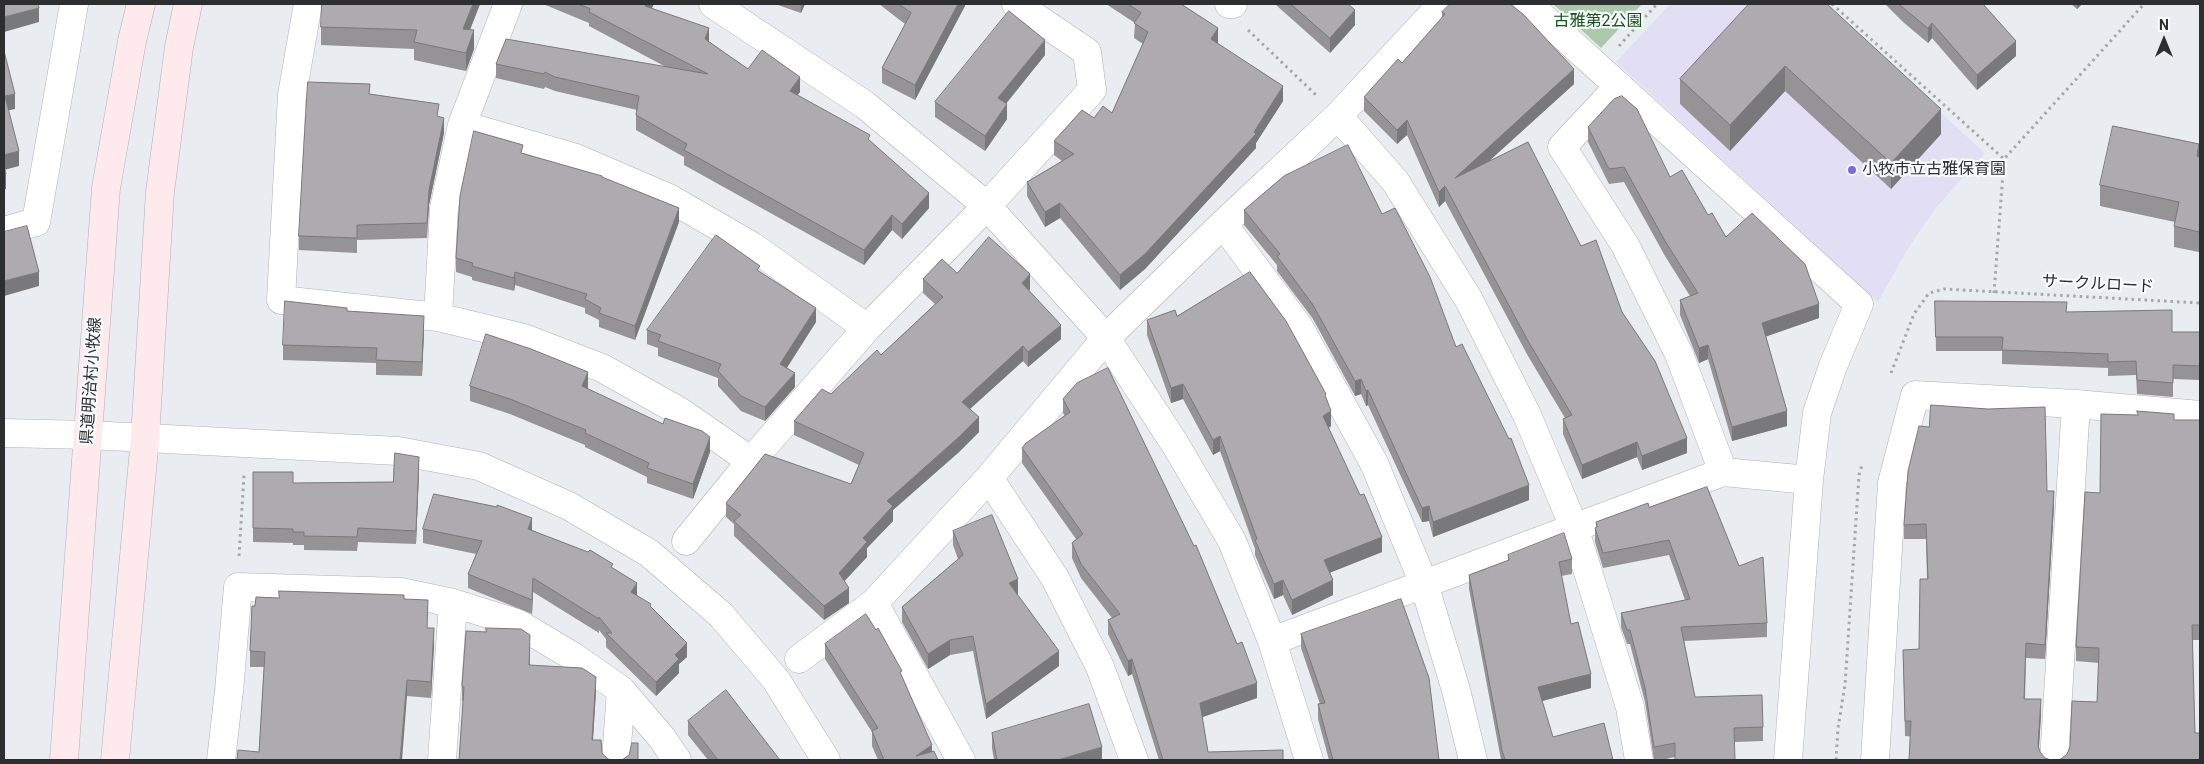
<!DOCTYPE html>
<html>
<head>
<meta charset="utf-8">
<style>
	body { margin:0 }
	#map { position:relative; width:2204px; height:764px; overflow:hidden; background:#e9ecf0; font-family:Roboto,sans-serif }
	canvas { display:block }
	.frame { position:absolute; inset:0; border:5px solid #2c2e2f; pointer-events:none }
	.north { position:absolute; left:2139px; top:15px; width:50px; height:50px; -webkit-text-stroke:4px #f7fafd; paint-order:stroke; rotate:0deg; font-size:14px; font-weight:700; line-height:20px; text-align:center; color:#2c2e2f }
	.north::after { content:''; display:block; margin:auto; width:18px; height:22px; background:#2c2e2f; clip-path:polygon(50% 0,100% 100%,50% 72%,0 100%) }
</style>
</head>
<body>
<div id="map">
<canvas width="2204" height="764"></canvas>
<div class="frame"></div>
<div class="north">N</div>
</div>
<script>
const ctx = document.querySelector('canvas').getContext('2d');
ctx.lineJoin = 'round';
function fill(path, color) {
  ctx.fillStyle = color;
  ctx.fill(path, 'evenodd');
}
function trace(path, color, width, dash) {
  ctx.strokeStyle = color;
  ctx.lineWidth = width;
  ctx.lineCap = dash ? 'butt' : 'round';
  ctx.setLineDash(dash || []);
  ctx.stroke(path);
}
function label(font, color, halo, rows, align = 'center') {
  ctx.font = font + ' Roboto,"Noto Sans JP",sans-serif';
  ctx.lineWidth = 4.5;
  ctx.setLineDash([]);
  ctx.textBaseline = 'middle';
  ctx.strokeStyle = halo;
  ctx.fillStyle = color;
  for (const [text, x, y, turn = 0] of rows) {
    ctx.save();
    ctx.translate(x, y);
    ctx.rotate((+turn || 0) * Math.PI / 180);
    ctx.textAlign = isNaN(turn) ? turn : align;
    if (halo) ctx.strokeText(text, 0, 0);
    ctx.fillText(text, 0, 0);
    ctx.restore();
  }
}
fill(new Path2D(`
	M 1670,4 L 1821,4 L 1985,153 L 1934,210 L 1907,250 L 1878,302 L 1616,62 Z`), '#e2dff5');
fill(new Path2D(`
	M 1553,4 L 1642,4 L 1601,48 Z`), '#abc9a9');
const minor = new Path2D(`
	M 308,4 L 292,95 L 281,300 L 438,317 L 524,338 L 602,368 L 679,411 L 751,461 L 867,328 L 987,206 L 1092,90 L 1087,52 L 1016,4
	M 713,4 L 865,105 L 987,206 L 1106,338 L 1175,444 L 1232,541 L 1272,641 L 1309,760
	M 1229,4 L 1233,4
	M 1528,4 L 1859,304 L 1833,366 L 1817,413 L 1809,480 L 1788,760
	M 1619,86 L 1562,147 L 1625,245 L 1679,354 L 1723,472 L 1809,480
	M 1338,116 L 1395,181 L 1469,300 L 1527,415 L 1574,527 L 1630,707 L 1639,760
	M 462,125 L 576,158 L 669,198 L 752,246 L 867,328
	M 1223,224 L 1299,327 L 1374,463 L 1424,584 L 1456,690 L 1473,760
	M 4,231 L 36,222 L 74,4
	M 438,317 L 444,208 L 462,125 L 508,4
	M 989,478 L 1055,578 L 1100,667 L 1134,760
	M 686,541 L 751,461
	M 1272,641 L 1723,472
	M 799,659 L 874,603
	M 221,760 L 229,691 L 238,587 L 401,592 L 453,603 L 517,623 L 574,657 L 621,690 L 662,738 L 677,760
	M 442,760 L 453,603
	M 616,760 L 621,690
	M 961,760 L 874,603 L 989,478 L 1106,338 L 1223,224 L 1338,116 L 1442,4
	M 1875,760 L 1892,483 L 1915,395 L 2076,404 L 2200,415
	M 2054,760 L 2076,404`);
const tertiary = new Path2D(`
	M 4,433 L 89,435 L 398,451 L 479,466 L 569,506 L 649,553 L 721,615 L 776,680 L 826,760`);
const secondary = new Path2D(`
	M 64,760 L 106,188 L 132,41 L 141,4
	M 115,760 L 145,438 L 160,192 L 179,47 L 188,4`);
trace(minor, '#afb1b5', 29);
trace(tertiary, '#afb1b5', 29);
trace(secondary, '#afb1b5', 29);
trace(new Path2D(`
	M 1832,4 L 2004,159
	M 1248,30 L 1316,95
	M 1619,46 L 1657,4
	M 1994,293 L 2004,159 L 2144,4
	M 1891,373 L 1914,314 L 1929,293 L 1944,289 L 2200,303
	M 239,556 L 244,475
	M 1836,760 L 1838,728 L 1845,685 L 1859,475 L 1862,465`), '#a5a8ab', 3, [2.5, 4]);
trace(minor, '#fff', 28);
trace(tertiary, '#fff', 28);
trace(secondary, '#fee9ec', 28);
fill(new Path2D(`
	M 480,4 L 470,30 L 474,49 L 466,71 L 414,60 L 414,49 L 321,45 L 321,27 Z
	M 543,4 L 654,4 L 652,8 L 709,42 L 748,69 L 800,92 L 797,95 L 870,142 L 929,208 L 902,239 L 892,230 L 864,265 L 684,165 L 684,157 L 636,130 L 636,115 L 637,110 L 555,91 L 545,87 L 544,89 L 496,78 L 496,64 L 666,67 L 589,26 L 589,23 Z
	M 775,4 L 805,4 L 801,13 Z
	M 879,4 L 966,4 L 915,100 L 882,83 L 882,68 L 905,24 Z
	M 1106,4 L 1181,4 L 1217,43 L 1283,101 L 1256,143 L 1256,148 L 1145,269 L 1120,290 L 1060,218 L 1045,227 L 1027,196 L 1027,182 L 1062,161 L 1054,155 L 1054,141 L 1094,118 L 1112,113 L 1143,44 L 1134,38 L 1135,23 Z
	M 1276,4 L 1348,4 L 1355,25 L 1330,53 L 1276,5 Z
	M 1749,4 L 1941,134 L 1891,189 L 1785,91 L 1730,151 L 1680,104 L 1680,79 Z
	M 1885,4 L 1983,4 L 2016,56 L 1977,90 L 1932,38 L 1928,43 L 1903,22 Z
	M 2071,4 L 2082,4 L 2077,9 Z
	M 1442,12 L 1574,84 L 1490,160 L 1581,246 L 1622,312 L 1687,453 L 1642,470 L 1637,457 L 1582,479 L 1563,434 L 1563,419 L 1565,418 L 1528,356 L 1445,201 L 1439,207 L 1407,135 L 1397,144 L 1364,111 L 1364,97 L 1402,63 L 1442,18 Z
	M 1045,55 L 1006,104 L 1007,119 L 985,151 L 935,117 L 935,102 Z
	M 370,94 L 439,117 L 444,133 L 429,205 L 427,238 L 357,240 L 357,253 L 299,250 L 299,236 Z
	M 1588,127 L 1670,177 L 1708,215 L 1726,237 L 1819,318 L 1766,336 L 1787,426 L 1732,441 L 1708,359 L 1699,363 L 1680,315 L 1680,300 L 1690,296 L 1665,256 L 1624,182 L 1609,184 L 1588,142 Z
	M 2199,144 L 2199,252 L 2174,247 L 2174,226 L 2175,222 L 2100,206 L 2100,185 Z
	M 523,153 L 602,178 L 679,222 L 635,340 L 599,327 L 599,320 L 585,313 L 585,308 L 515,285 L 514,291 L 472,280 L 472,277 L 456,272 L 456,258 Z
	M 1244,210 L 1382,214 L 1456,347 L 1529,500 L 1433,537 L 1429,521 L 1422,522 L 1368,405 L 1366,406 L 1361,394 L 1355,396 L 1313,319 L 1277,271 L 1277,265 L 1244,225 Z
	M 760,272 L 816,322 L 787,368 L 795,387 L 765,421 L 741,411 L 718,386 L 718,378 L 658,356 L 658,348 L 647,344 L 647,330 Z
	M 957,273 L 1030,289 L 1029,290 L 1061,339 L 1028,367 L 1023,361 L 970,409 L 979,432 L 959,452 L 893,510 L 893,521 L 867,548 L 867,557 L 844,581 L 849,603 L 824,620 L 734,536 L 734,524 L 726,517 L 726,503 L 851,484 L 859,465 L 794,435 L 794,421 L 831,394 L 881,355 L 935,304 L 923,293 L 923,279 Z
	M 1935,301 L 2067,312 L 2172,332 L 2200,332 L 2200,380 L 2173,379 L 2173,397 L 2137,394 L 2136,375 L 2108,376 L 2108,368 L 2002,364 L 2002,351 L 1936,351 Z
	M 347,311 L 424,331 L 422,376 L 376,375 L 376,363 L 283,360 L 283,345 Z
	M 1177,316 L 1326,398 L 1331,426 L 1329,428 L 1382,552 L 1329,573 L 1333,595 L 1292,615 L 1283,595 L 1274,599 L 1255,555 L 1255,549 L 1220,451 L 1213,455 L 1183,399 L 1171,403 L 1147,335 L 1147,320 Z
	M 470,386 L 588,387 L 588,389 L 710,452 L 693,499 L 647,483 L 647,477 L 585,447 L 585,445 L 510,414 L 470,401 Z
	M 1063,399 L 1257,698 L 1202,717 L 1208,752 L 1283,760 L 1159,760 L 1132,674 L 1128,676 L 1108,634 L 1108,620 L 1112,618 L 1081,578 L 1072,558 L 1072,543 L 1076,539 L 1022,463 L 1022,448 L 1065,416 L 1063,413 Z
	M 2174,420 L 2200,420 L 2200,640 L 2192,640 L 2195,733 L 2061,759 L 2067,754 L 2097,702 L 2099,663 L 2076,661 L 2076,647 L 2100,493 Z
	M 419,471 L 416,544 L 358,542 L 357,551 L 304,550 L 304,545 L 293,545 L 293,543 L 253,542 L 253,472 L 293,483 L 393,482 Z
	M 2047,491 L 2054,505 L 2045,659 L 2026,658 L 2025,699 L 2041,714 L 2039,748 L 1905,736 L 1903,650 L 1919,649 L 1927,579 L 1926,539 L 1904,539 L 1904,525 Z
	M 1649,507 L 1739,566 L 1767,623 L 1767,637 L 1684,641 L 1695,697 L 1763,727 L 1763,741 L 1735,742 L 1675,757 L 1661,760 L 1654,760 L 1645,702 L 1630,644 L 1627,644 L 1621,627 L 1621,613 L 1685,600 L 1669,555 L 1603,568 L 1595,542 L 1595,528 L 1596,527 L 1596,522 Z
	M 423,529 L 532,530 L 613,568 L 637,595 L 651,607 L 687,657 L 679,664 L 679,673 L 656,696 L 606,647 L 606,639 L 599,630 L 599,633 L 533,592 L 532,614 L 468,588 L 468,574 L 476,554 L 423,543 Z
	M 953,531 L 1018,594 L 1017,594 L 1059,666 L 986,719 L 973,651 L 950,655 L 928,669 L 902,622 L 902,607 L 958,559 L 953,545 Z
	M 1508,555 L 1572,559 L 1572,574 L 1561,576 L 1571,624 L 1591,688 L 1542,701 L 1553,737 L 1613,760 L 1501,760 L 1469,589 L 1469,575 L 1508,561 Z
	M 427,628 L 434,644 L 431,698 L 407,696 L 259,752 L 264,667 L 250,667 L 250,651 Z
	M 1301,634 L 1439,760 L 1329,760 L 1318,719 L 1318,704 L 1320,704 L 1301,648 Z
	M 825,644 L 902,677 L 932,751 L 938,760 L 878,760 L 872,746 L 872,732 L 825,659 Z
	M 530,649 L 530,665 L 596,691 L 593,740 L 602,753 L 462,701 L 462,686 Z
	M 688,721 L 780,760 L 708,760 L 688,735 Z
	M 992,733 L 1102,760 L 994,760 L 992,748 Z`), '#959396');
fill(new Path2D(`
	M 473,4 L 480,4 L 463,47 L 463,29 Z
	M 646,4 L 654,4 L 645,20 L 645,6 Z
	M 801,4 L 805,4 L 801,13 Z
	M 958,4 L 966,4 L 915,100 L 915,85 Z
	M 2077,4 L 2082,4 L 2077,9 Z
	M 39,8 L 39,22 L 4,32 L 4,17 Z
	M 1355,10 L 1355,25 L 1330,53 L 1330,38 Z
	M 1932,23 L 1932,38 L 1928,43 L 1928,28 Z
	M 709,28 L 709,43 L 705,39 Z
	M 1218,28 L 1218,43 L 1211,53 L 1211,39 Z
	M 474,30 L 474,49 L 466,71 L 466,53 Z
	M 1045,40 L 1045,55 L 998,113 L 998,98 Z
	M 2016,41 L 2016,56 L 1977,90 L 1977,75 Z
	M 1785,66 L 1785,91 L 1730,151 L 1730,125 Z
	M 1574,69 L 1574,84 L 1455,192 L 1455,178 Z
	M 800,77 L 800,92 L 790,105 L 790,91 Z
	M 1283,86 L 1283,101 L 1256,143 L 1256,148 L 1145,269 L 1120,290 L 1120,275 L 1254,132 Z
	M 15,94 L 15,109 L 5,111 L 5,96 Z
	M 1007,104 L 1007,119 L 985,151 L 985,136 Z
	M 1941,109 L 1941,134 L 1891,189 L 1891,163 Z
	M 444,118 L 444,133 L 429,205 L 427,238 L 429,190 Z
	M 1407,120 L 1407,135 L 1397,144 L 1397,130 Z
	M 2199,144 L 2199,165 L 2197,156 Z
	M 19,151 L 19,166 L 4,170 L 4,155 Z
	M 4,174 L 6,174 L 6,189 L 4,189 Z
	M 1445,186 L 1445,201 L 1439,207 L 1439,192 Z
	M 929,193 L 929,208 L 902,239 L 902,224 Z
	M 1060,203 L 1060,218 L 1045,227 L 1045,212 Z
	M 679,208 L 679,222 L 635,340 L 635,326 Z
	M 892,215 L 892,230 L 864,265 L 864,250 Z
	M 2200,225 L 2200,246 L 2199,252 L 2199,232 Z
	M 39,272 L 39,286 L 4,296 L 4,281 Z
	M 515,272 L 515,285 L 514,291 L 514,278 Z
	M 1030,274 L 1030,289 L 1022,298 L 1022,283 Z
	M 1819,304 L 1819,318 L 1762,338 L 1762,323 Z
	M 816,308 L 816,322 L 780,378 L 780,364 Z
	M 424,316 L 424,331 L 422,376 L 422,362 Z
	M 1061,325 L 1061,339 L 1028,367 L 1028,352 Z
	M 1708,345 L 1708,359 L 1699,363 L 1699,348 Z
	M 1023,346 L 1023,361 L 962,416 L 962,402 Z
	M 588,372 L 588,387 L 582,401 L 582,386 Z
	M 795,373 L 795,387 L 765,421 L 765,407 Z
	M 1361,379 L 1361,394 L 1355,396 L 1355,381 Z
	M 1183,384 L 1183,399 L 1171,403 L 1171,388 Z
	M 1368,390 L 1368,405 L 1366,406 L 1366,391 Z
	M 1331,411 L 1331,426 L 1323,431 L 1323,416 Z
	M 1787,411 L 1787,426 L 1732,441 L 1732,427 Z
	M 979,417 L 979,432 L 959,452 L 893,510 L 893,521 L 867,548 L 867,557 L 839,587 L 839,573 L 887,501 Z
	M 1220,436 L 1220,451 L 1213,455 L 1213,440 Z
	M 710,437 L 710,452 L 693,499 L 693,484 Z
	M 1687,438 L 1687,453 L 1642,470 L 1642,456 Z
	M 1637,442 L 1637,457 L 1582,479 L 1582,465 Z
	M 419,457 L 419,471 L 416,544 L 416,531 Z
	M 1529,485 L 1529,500 L 1433,537 L 1433,522 Z
	M 2054,491 L 2054,505 L 2045,659 L 2045,645 Z
	M 1429,506 L 1429,521 L 1422,522 L 1422,508 Z
	M 532,518 L 532,532 L 528,529 Z
	M 1382,537 L 1382,552 L 1324,575 L 1324,560 Z
	M 533,578 L 533,592 L 532,614 L 532,600 Z
	M 1018,579 L 1018,594 L 1009,598 L 1009,583 Z
	M 1283,580 L 1283,595 L 1274,599 L 1274,584 Z
	M 1333,580 L 1333,595 L 1292,615 L 1292,600 Z
	M 637,583 L 637,597 L 631,592 Z
	M 849,588 L 849,603 L 824,620 L 824,606 Z
	M 434,628 L 434,644 L 431,698 L 431,682 Z
	M 950,640 L 950,655 L 928,669 L 928,654 Z
	M 687,643 L 687,657 L 679,664 L 679,673 L 656,696 L 656,682 L 675,655 Z
	M 1059,651 L 1059,666 L 986,719 L 986,704 Z
	M 1132,659 L 1132,674 L 1128,676 L 1128,661 Z
	M 1591,674 L 1591,688 L 1538,702 L 1538,687 Z
	M 596,677 L 596,691 L 592,754 L 592,740 Z
	M 407,680 L 407,696 L 402,760 L 400,760 Z
	M 1257,683 L 1257,698 L 1200,718 L 1200,703 Z
	M 2041,699 L 2041,714 L 2038,760 L 2038,745 Z
	M 932,745 L 932,759 L 916,756 Z
	M 1102,747 L 1102,760 L 1058,760 Z`), '#79787a');
const building = new Path2D(`
	M 4,4 L 38,4 L 39,8 L 4,17 Z
	M 322,4 L 473,4 L 463,29 L 474,30 L 466,53 L 414,42 L 417,30 L 321,27 Z
	M 578,4 L 646,4 L 645,6 L 709,28 L 705,39 L 748,69 L 762,50 L 800,77 L 790,91 L 870,135 L 868,139 L 929,193 L 902,224 L 892,215 L 864,250 L 684,150 L 687,144 L 636,115 L 639,96 L 555,77 L 545,72 L 544,74 L 496,64 L 506,39 L 708,74 L 589,12 L 590,9 Z
	M 899,4 L 958,4 L 915,85 L 882,68 L 911,13 Z
	M 1128,4 L 1181,4 L 1218,28 L 1211,39 L 1283,86 L 1254,132 L 1256,134 L 1145,254 L 1120,275 L 1060,203 L 1045,212 L 1027,182 L 1074,154 L 1054,141 L 1082,110 L 1094,118 L 1103,106 L 1112,113 L 1148,32 L 1134,23 L 1141,13 Z
	M 1291,4 L 1348,4 L 1355,10 L 1330,38 Z
	M 1450,4 L 1510,4 L 1523,14 L 1574,69 L 1455,178 L 1528,142 L 1581,246 L 1596,240 L 1622,312 L 1655,361 L 1687,438 L 1642,456 L 1637,442 L 1582,465 L 1563,419 L 1572,415 L 1528,341 L 1445,186 L 1439,192 L 1407,120 L 1397,130 L 1364,97 L 1398,59 L 1402,63 L 1445,14 L 1442,12 Z
	M 1749,4 L 1827,4 L 1941,109 L 1891,163 L 1785,66 L 1730,125 L 1680,79 Z
	M 1899,4 L 1983,4 L 2016,41 L 1977,75 L 1932,23 L 1928,28 Z
	M 1009,11 L 1045,40 L 998,98 L 1007,104 L 985,136 L 935,102 Z
	M 4,51 L 15,94 L 5,96 L 19,151 L 4,155 Z
	M 308,82 L 370,84 L 369,94 L 439,104 L 437,116 L 444,118 L 429,190 L 427,223 L 357,225 L 357,238 L 299,236 Z
	M 1622,96 L 1637,109 L 1670,177 L 1682,170 L 1708,215 L 1712,213 L 1726,237 L 1752,213 L 1805,264 L 1819,304 L 1762,323 L 1787,411 L 1732,427 L 1708,345 L 1699,348 L 1680,300 L 1698,293 L 1665,241 L 1624,167 L 1609,169 L 1588,127 L 1614,99 Z
	M 2113,126 L 2199,144 L 2197,156 L 2200,157 L 2200,225 L 2199,232 L 2174,226 L 2179,202 L 2100,185 Z
	M 474,131 L 523,145 L 521,153 L 602,176 L 602,177 L 679,208 L 635,326 L 599,313 L 601,308 L 585,299 L 587,294 L 515,272 L 514,278 L 472,266 L 473,263 L 456,258 L 460,196 Z
	M 1348,145 L 1382,214 L 1395,208 L 1430,277 L 1456,347 L 1462,344 L 1509,439 L 1511,438 L 1529,485 L 1433,522 L 1429,506 L 1422,508 L 1368,390 L 1366,391 L 1361,379 L 1355,381 L 1313,305 L 1277,256 L 1280,254 L 1244,210 L 1284,176 Z
	M 4,165 L 6,174 L 4,174 Z
	M 27,226 L 39,272 L 4,281 L 4,232 Z
	M 716,235 L 760,266 L 757,270 L 816,308 L 780,364 L 795,373 L 765,407 L 741,396 L 718,371 L 721,364 L 658,341 L 661,335 L 647,330 Z
	M 989,237 L 1030,274 L 1022,283 L 1061,325 L 1028,352 L 1023,346 L 962,402 L 979,417 L 959,437 L 887,501 L 893,506 L 863,538 L 867,542 L 839,573 L 849,588 L 824,606 L 734,521 L 741,515 L 726,503 L 765,454 L 851,484 L 864,453 L 794,421 L 822,389 L 831,394 L 877,350 L 881,355 L 943,297 L 923,279 L 942,259 L 957,273 Z
	M 1250,272 L 1286,321 L 1326,394 L 1325,395 L 1331,411 L 1323,416 L 1360,495 L 1364,494 L 1382,537 L 1324,560 L 1333,580 L 1292,600 L 1283,580 L 1274,584 L 1255,540 L 1257,539 L 1220,436 L 1213,440 L 1183,384 L 1171,388 L 1147,320 L 1175,310 L 1177,316 Z
	M 285,301 L 347,308 L 347,311 L 424,316 L 422,362 L 376,360 L 377,348 L 283,345 Z
	M 1935,301 L 2067,302 L 2066,312 L 2172,310 L 2172,332 L 2200,332 L 2200,366 L 2173,365 L 2173,383 L 2137,380 L 2136,361 L 2108,362 L 2108,354 L 2002,350 L 2003,337 L 1936,337 Z
	M 486,334 L 531,349 L 588,372 L 582,386 L 663,424 L 665,418 L 702,431 L 710,437 L 693,484 L 647,468 L 649,463 L 585,433 L 586,430 L 510,399 L 470,386 Z
	M 1108,368 L 1194,546 L 1196,545 L 1237,644 L 1242,642 L 1257,683 L 1200,703 L 1208,752 L 1283,750 L 1283,760 L 1163,760 L 1132,659 L 1128,661 L 1108,620 L 1120,614 L 1081,564 L 1072,543 L 1083,534 L 1022,448 L 1026,443 L 1070,412 L 1063,399 L 1077,383 Z
	M 1931,405 L 1988,409 L 2045,407 L 2047,491 L 2054,491 L 2045,645 L 2026,643 L 2024,699 L 2041,699 L 2038,745 L 2040,752 L 2045,758 L 2051,760 L 1909,760 L 1911,721 L 1905,721 L 1903,650 L 1919,649 L 1920,579 L 1928,579 L 1926,524 L 1904,525 L 1908,471 L 1919,426 L 1929,427 Z
	M 2137,411 L 2174,414 L 2174,420 L 2200,420 L 2200,625 L 2192,625 L 2195,733 L 2200,733 L 2200,760 L 2057,760 L 2061,759 L 2067,754 L 2070,747 L 2072,701 L 2097,702 L 2099,648 L 2076,647 L 2085,492 L 2100,493 L 2101,414 L 2138,415 Z
	M 395,453 L 419,457 L 416,531 L 358,528 L 357,537 L 304,536 L 304,532 L 293,532 L 293,529 L 253,528 L 253,472 L 293,472 L 293,483 L 393,482 Z
	M 1707,487 L 1739,566 L 1763,557 L 1767,623 L 1681,627 L 1695,697 L 1762,695 L 1763,727 L 1734,728 L 1735,760 L 1675,760 L 1675,743 L 1654,747 L 1645,688 L 1630,630 L 1627,630 L 1621,613 L 1690,599 L 1669,540 L 1603,553 L 1595,528 L 1597,527 L 1596,522 L 1648,503 L 1649,507 Z
	M 434,494 L 497,507 L 497,505 L 532,518 L 528,529 L 588,552 L 590,550 L 613,564 L 611,567 L 637,583 L 631,592 L 651,604 L 650,606 L 687,643 L 675,655 L 679,659 L 656,682 L 606,633 L 612,633 L 599,617 L 599,619 L 533,578 L 532,600 L 468,574 L 482,541 L 423,529 Z
	M 992,515 L 1018,579 L 1009,583 L 1059,651 L 986,704 L 973,636 L 950,640 L 928,654 L 902,607 L 963,555 L 953,531 Z
	M 1564,533 L 1572,559 L 1559,562 L 1571,624 L 1578,622 L 1591,674 L 1538,687 L 1553,737 L 1604,723 L 1613,760 L 1505,760 L 1502,750 L 1469,575 L 1509,560 L 1508,555 Z
	M 279,591 L 404,595 L 404,599 L 428,600 L 427,628 L 434,628 L 431,682 L 407,680 L 400,760 L 237,760 L 238,750 L 259,752 L 265,652 L 250,651 L 252,606 L 255,606 L 256,597 L 279,598 Z
	M 1401,599 L 1429,678 L 1439,760 L 1333,760 L 1318,704 L 1325,703 L 1301,634 Z
	M 866,614 L 876,630 L 878,628 L 902,671 L 900,672 L 932,745 L 916,756 L 934,751 L 938,760 L 884,760 L 872,731 L 878,728 L 825,644 Z
	M 486,628 L 521,629 L 530,635 L 529,665 L 582,668 L 596,677 L 592,740 L 601,740 L 602,753 L 608,759 L 612,760 L 459,760 L 464,687 L 462,686 L 466,631 L 486,632 Z
	M 726,690 L 780,760 L 718,760 L 688,721 Z
	M 1089,704 L 1102,747 L 1058,760 L 997,760 L 992,733 Z
	M 632,743 L 638,743 L 638,760 L 620,760 L 622,760 L 629,755 Z`);
fill(building, '#adabaf');
trace(building, '#79787a', 1);
for (const [x, y, r, color] of [
	[1852,170,5,"#776ae5"]
]) {
  const dot = new Path2D();
  dot.arc(x, y, r, 0, 2 * Math.PI);
  ctx.fillStyle = color;
  ctx.fill(dot);
  trace(dot, '#f7fafd', 2);
}
label('16px', '#195217', '#f7fafd', [
	["古雅第2公園",1598,22]
]);
label('16px', '#2c2e2f', '#f7fafd', [
	["小牧市立古雅保育園",1862,170]
], 'left');
label('16px', '#2c2e2f', '#f7fafd', [
	["サークルロード",2098,285,3],
	["県道明治村小牧線",92,381,-86]
]);
</script>
</body>
</html>
